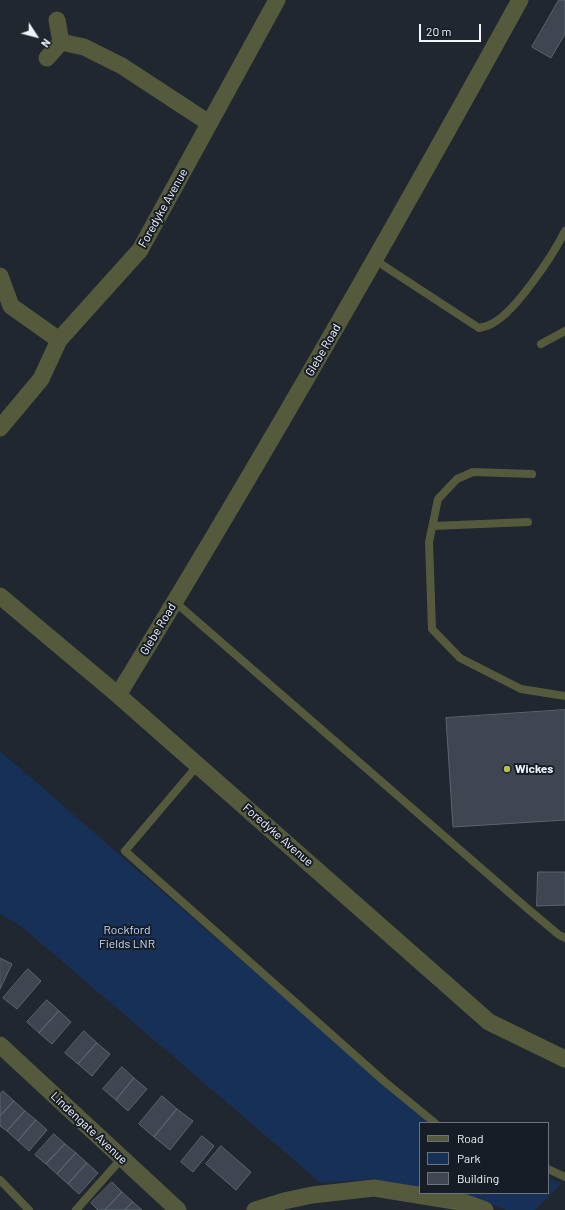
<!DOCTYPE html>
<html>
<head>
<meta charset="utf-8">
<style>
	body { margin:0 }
	#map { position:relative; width:565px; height:1210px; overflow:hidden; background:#212730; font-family:Barlow,sans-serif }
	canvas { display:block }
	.legend { position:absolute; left:419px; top:1122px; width:130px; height:72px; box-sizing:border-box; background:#171d26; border:1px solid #6e737b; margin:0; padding:5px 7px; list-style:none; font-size:12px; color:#f0f4fb }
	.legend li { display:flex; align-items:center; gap:8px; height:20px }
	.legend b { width:20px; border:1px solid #6e737b }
	.north { position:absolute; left:16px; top:16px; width:40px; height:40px; -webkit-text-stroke:3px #171d26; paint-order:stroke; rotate:126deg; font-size:11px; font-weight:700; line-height:16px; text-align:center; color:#f0f4fb }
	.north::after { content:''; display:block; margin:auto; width:14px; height:18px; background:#f0f4fb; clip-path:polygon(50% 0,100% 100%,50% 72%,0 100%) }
	.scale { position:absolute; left:419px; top:24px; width:62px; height:18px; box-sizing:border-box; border:2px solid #f0f4fb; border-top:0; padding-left:5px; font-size:12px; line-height:14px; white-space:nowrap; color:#f0f4fb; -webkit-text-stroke:3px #171d26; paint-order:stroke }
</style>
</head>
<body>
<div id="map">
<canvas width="565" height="1210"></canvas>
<ul class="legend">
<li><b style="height:5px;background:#555a3d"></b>Road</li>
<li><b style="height:11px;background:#173057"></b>Park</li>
<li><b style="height:11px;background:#3f4651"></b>Building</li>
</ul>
<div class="north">N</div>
<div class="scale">20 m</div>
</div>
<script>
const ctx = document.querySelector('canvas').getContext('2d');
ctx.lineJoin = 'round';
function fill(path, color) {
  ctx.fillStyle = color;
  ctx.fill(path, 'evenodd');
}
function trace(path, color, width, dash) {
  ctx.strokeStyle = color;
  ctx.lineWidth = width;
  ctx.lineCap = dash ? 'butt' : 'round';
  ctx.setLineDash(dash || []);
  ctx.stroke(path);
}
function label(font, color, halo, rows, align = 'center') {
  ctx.font = font + ' Barlow,sans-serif';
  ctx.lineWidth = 4;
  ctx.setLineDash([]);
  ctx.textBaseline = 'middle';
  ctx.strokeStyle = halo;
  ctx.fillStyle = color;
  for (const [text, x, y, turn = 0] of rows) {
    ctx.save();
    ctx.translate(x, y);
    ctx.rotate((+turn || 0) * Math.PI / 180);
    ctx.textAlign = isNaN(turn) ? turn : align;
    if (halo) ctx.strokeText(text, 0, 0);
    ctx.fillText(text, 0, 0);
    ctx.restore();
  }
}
fill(new Path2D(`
	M 0,751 L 429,1123 L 420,1123 L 420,1188 L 374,1179 L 321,1183 L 21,926 L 0,914 Z
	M 548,1178 L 562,1183 L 535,1210 L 506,1210 L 477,1199 L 446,1193 L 548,1193 Z`), '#173057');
const building = new Path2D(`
	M 559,0 L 565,0 L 565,34 L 551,58 L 532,47 Z
	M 565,710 L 565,820 L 453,827 L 446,718 Z
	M 538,872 L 565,872 L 565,905 L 537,906 Z
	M 0,958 L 12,964 L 0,989 Z
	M 28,969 L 41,981 L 17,1009 L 3,998 Z
	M 47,1000 L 59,1011 L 39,1033 L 27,1022 Z
	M 59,1011 L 71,1022 L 52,1044 L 39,1033 Z
	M 84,1031 L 97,1043 L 78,1064 L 65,1053 Z
	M 97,1043 L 110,1054 L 92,1076 L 78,1064 Z
	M 122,1067 L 134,1078 L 116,1100 L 103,1089 Z
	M 134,1078 L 147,1089 L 128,1111 L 116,1100 Z
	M 3,1091 L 14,1101 L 0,1116 L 0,1094 Z
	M 162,1096 L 177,1109 L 154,1137 L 139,1124 Z
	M 14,1101 L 25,1111 L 7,1131 L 0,1126 L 0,1116 Z
	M 177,1109 L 193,1121 L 170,1150 L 154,1137 Z
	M 25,1111 L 36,1120 L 18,1141 L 7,1131 Z
	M 36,1120 L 47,1130 L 29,1151 L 18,1141 Z
	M 54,1134 L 65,1144 L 46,1164 L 35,1155 Z
	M 202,1136 L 214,1146 L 193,1172 L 181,1162 Z
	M 65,1144 L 76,1153 L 57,1174 L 46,1164 Z
	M 221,1146 L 251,1172 L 236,1190 L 206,1164 Z
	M 76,1153 L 87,1163 L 68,1184 L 57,1174 Z
	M 87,1163 L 98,1173 L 79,1194 L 68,1184 Z
	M 112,1182 L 122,1192 L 105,1210 L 98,1210 L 91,1203 Z
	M 122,1192 L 133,1202 L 125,1210 L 105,1210 Z
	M 133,1202 L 142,1210 L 125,1210 Z`);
fill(building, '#3f4651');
trace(building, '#5d6470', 1);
trace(new Path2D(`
	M 375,260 L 479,328 C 483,327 489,326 493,323 C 516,311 553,255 565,231
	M 541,344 L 565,331
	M 532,474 L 473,472 L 457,479 L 438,499 L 429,542 L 432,629 L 460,658 L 521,689 L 565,696
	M 433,526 L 528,522
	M 175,602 L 528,909 L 559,935 L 565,938
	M 198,765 L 125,851 L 385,1082 L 435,1123
	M 548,1169 L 565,1177
	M 0,1180 L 29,1210
	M 76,1210 L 122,1158`), '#555a3d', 8);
trace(new Path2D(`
	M 61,42 L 84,47 L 122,66 L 209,123
	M 47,58 L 61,42 L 57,20
	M 0,276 L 11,306 L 59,340
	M 0,428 L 41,379 L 59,340 L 140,250 L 277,0
	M 0,596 L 118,695 L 489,1022 L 565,1059
	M 118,695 C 258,467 391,234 520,0
	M 0,1045 L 178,1210
	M 255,1210 L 284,1201 L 312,1195 L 374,1188 L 466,1203 L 485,1210`), '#555a3d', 17);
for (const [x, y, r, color] of [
	[507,769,4,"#b3c24b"]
]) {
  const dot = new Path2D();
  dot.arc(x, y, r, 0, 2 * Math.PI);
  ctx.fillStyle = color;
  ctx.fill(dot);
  trace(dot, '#171d26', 1.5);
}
label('12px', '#f0f4fb', '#171d26', [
	["Foredyke Avenue",163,208,-61],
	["Glebe Road",323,350,-60],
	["Glebe Road",158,629,-59],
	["Foredyke Avenue",278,835,41],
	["Lindengate Avenue",89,1128,43]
]);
label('bold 12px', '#f0f4fb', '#171d26', [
	["Wickes",515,769]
], 'left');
label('12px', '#c5dbfd', '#171d26', [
	["Rockford",127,930],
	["Fields LNR",127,944]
]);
</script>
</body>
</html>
